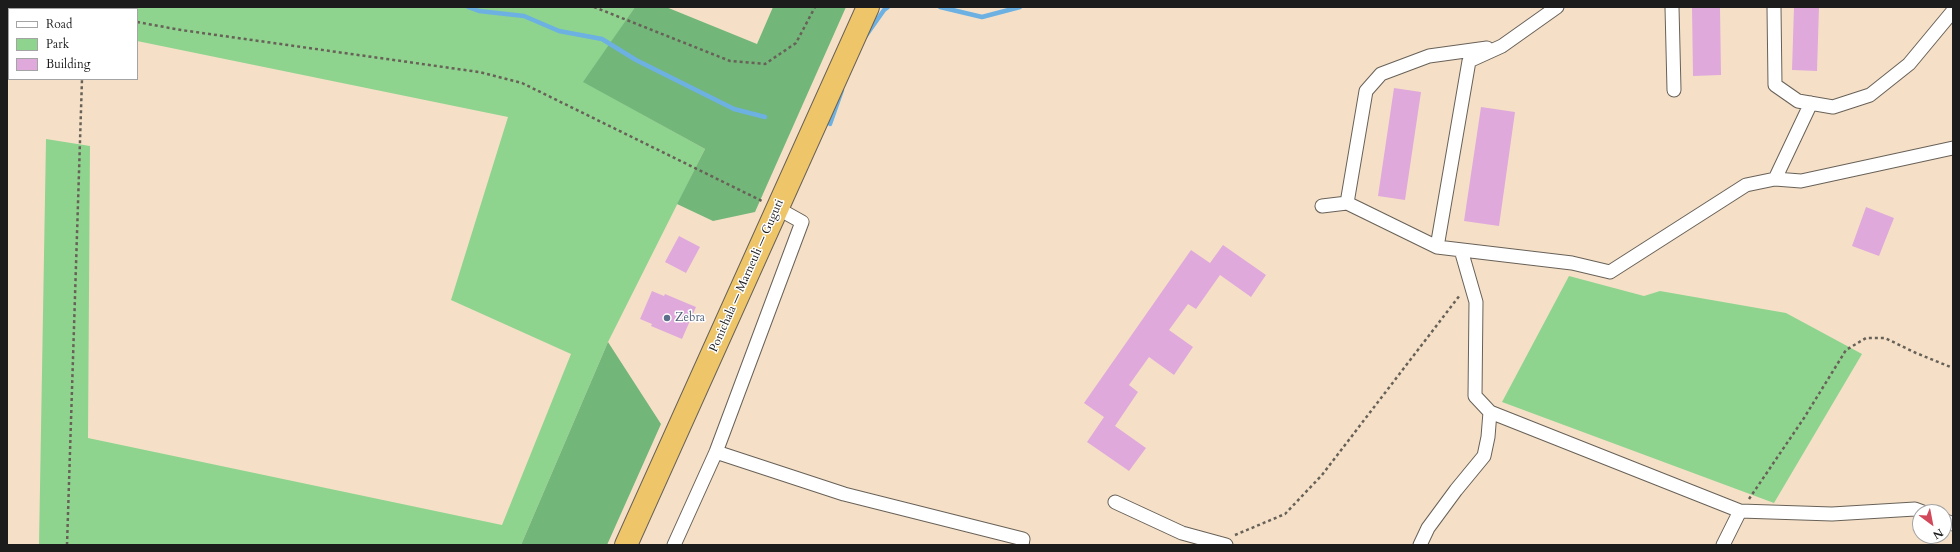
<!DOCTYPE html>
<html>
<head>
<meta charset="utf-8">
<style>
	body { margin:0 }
	#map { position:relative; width:1960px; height:552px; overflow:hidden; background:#f5e0c7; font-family:Cardo,serif }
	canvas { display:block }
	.frame { position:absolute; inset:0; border:8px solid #1c1c1c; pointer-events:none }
	.legend { position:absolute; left:8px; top:8px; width:130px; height:72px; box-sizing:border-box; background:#fff; border:1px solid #a4a4a4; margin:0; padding:5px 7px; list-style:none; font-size:12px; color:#1c1c1c }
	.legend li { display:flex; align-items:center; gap:8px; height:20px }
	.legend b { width:20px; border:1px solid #a4a4a4 }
	.north { position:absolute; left:1912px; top:504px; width:40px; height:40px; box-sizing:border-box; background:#fff; border:1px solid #a4a4a4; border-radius:50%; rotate:148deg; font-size:11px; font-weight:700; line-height:16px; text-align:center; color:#1c1c1c }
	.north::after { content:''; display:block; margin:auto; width:14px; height:18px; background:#d1495b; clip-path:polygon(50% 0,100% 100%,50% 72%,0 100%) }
</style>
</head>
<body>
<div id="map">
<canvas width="1960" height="552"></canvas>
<div class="frame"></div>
<ul class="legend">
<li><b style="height:5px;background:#fff"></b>Road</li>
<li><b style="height:11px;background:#8ed48e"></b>Park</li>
<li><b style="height:11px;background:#dfa9dc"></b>Building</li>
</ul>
<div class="north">N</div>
</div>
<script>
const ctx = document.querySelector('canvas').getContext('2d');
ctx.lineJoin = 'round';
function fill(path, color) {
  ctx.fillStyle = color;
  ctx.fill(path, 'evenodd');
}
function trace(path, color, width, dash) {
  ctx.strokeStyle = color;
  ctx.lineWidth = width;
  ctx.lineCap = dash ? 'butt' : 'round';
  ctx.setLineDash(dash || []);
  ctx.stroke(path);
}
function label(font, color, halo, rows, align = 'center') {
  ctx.font = font + ' Cardo,serif';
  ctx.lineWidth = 3;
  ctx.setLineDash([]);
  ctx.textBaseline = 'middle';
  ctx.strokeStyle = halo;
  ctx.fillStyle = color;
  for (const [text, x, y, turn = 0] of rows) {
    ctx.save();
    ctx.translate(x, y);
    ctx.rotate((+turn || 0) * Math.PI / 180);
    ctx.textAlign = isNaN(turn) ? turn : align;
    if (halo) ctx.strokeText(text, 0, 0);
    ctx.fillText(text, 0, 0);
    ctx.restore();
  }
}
fill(new Path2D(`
	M 7,7 L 635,7 L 584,82 L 705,149 L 608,342 L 521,545 L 39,545 L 46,139 L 90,146 L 88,438 L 502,525 L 571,354 L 451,300 L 508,117 L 137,41 L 137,9 L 9,9 L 9,15 L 7,14 Z
	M 1569,276 L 1644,296 L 1660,291 L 1786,313 L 1862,354 L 1774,503 L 1502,402 Z`), '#8ed48e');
fill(new Path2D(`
	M 635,7 L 666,7 L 757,44 L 773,7 L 846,7 L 755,212 L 713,221 L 677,204 L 705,149 L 583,82 Z
	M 608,342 L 661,424 L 607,545 L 521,545 Z`), '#72b679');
trace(new Path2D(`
	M 468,7 L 479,11 L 524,16 L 559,31 L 602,39 L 636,60 L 734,109 L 765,117
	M 940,7 L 982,17 L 1020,7
	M 865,37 L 884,10 L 888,7
	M 830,124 L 842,90`), '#6cb1e2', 4.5);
fill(new Path2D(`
	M 1692,7 L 1720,7 L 1721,75 L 1693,76 Z
	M 1794,7 L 1819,7 L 1817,71 L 1792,70 Z
	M 1394,88 L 1421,92 L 1405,200 L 1378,196 Z
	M 1481,107 L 1515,112 L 1499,226 L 1464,221 Z
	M 1866,207 L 1894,218 L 1879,256 L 1852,246 Z
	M 679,236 L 700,247 L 686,273 L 665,262 Z
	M 1223,245 L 1266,275 L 1251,297 L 1220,275 L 1196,309 L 1188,304 L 1169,330 L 1193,347 L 1174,375 L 1149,357 L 1129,385 L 1138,392 L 1115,426 L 1146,448 L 1129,471 L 1087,442 L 1104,417 L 1084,403 L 1191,250 L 1210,263 Z
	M 652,291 L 664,296 L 665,294 L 696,307 L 682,339 L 651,326 L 652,324 L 640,319 Z`), '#dfa9dc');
const minor = new Path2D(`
	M 1672,7 L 1674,90
	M 1774,7 L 1775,85 L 1798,101 L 1833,107 L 1870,95 L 1909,64 L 1953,11
	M 1775,179 L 1811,103
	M 1347,203 L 1366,91 L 1381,74 L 1429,56 L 1487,48
	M 1322,206 L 1347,203 L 1437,247 L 1572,263 L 1610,272 L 1746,185 L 1775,179 L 1801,181 L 1953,148
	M 1437,247 L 1469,61 L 1502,46 L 1557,7
	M 1461,250 L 1476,302 L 1475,396 L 1490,412 L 1740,511 L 1832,514 L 1915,509 L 1923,512
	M 716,452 L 844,494 L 1023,539 L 1022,545
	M 1115,502 L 1182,533 L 1226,545
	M 1944,520 L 1953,524
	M 674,545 L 716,452 L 802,222 L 777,208
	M 1420,545 L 1428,528 L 1456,490 L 1484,456 L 1488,437 L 1490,412
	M 1723,545 L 1740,511`);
const trunk = new Path2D(`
	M 626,545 L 868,7`);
trace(minor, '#686158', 15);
trace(trunk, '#686158', 24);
trace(new Path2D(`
	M 57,7 L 68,9
	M 594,7 L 730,61 L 765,64 L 796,43 L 815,7
	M 137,22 L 181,30 L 479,72 L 522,83 L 762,201
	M 1749,499 L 1804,418 L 1846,350 L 1866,338 L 1885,338 L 1916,353 L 1953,368
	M 1235,535 L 1285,514 L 1322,475 L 1460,295
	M 67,545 L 82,79`), '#686158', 2.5, [3, 3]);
trace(minor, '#fff', 13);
trace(trunk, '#eec569', 22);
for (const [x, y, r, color] of [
	[667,318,4,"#5c6f8a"]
]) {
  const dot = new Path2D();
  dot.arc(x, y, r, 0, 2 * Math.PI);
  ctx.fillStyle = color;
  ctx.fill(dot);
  trace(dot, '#fff', 1.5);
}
label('12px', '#1c1c1c', '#fff', [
	["Ponichala — Marneuli — Guguti",747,276,-66]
]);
label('12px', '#4e5e75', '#fff', [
	["Zebra",675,318]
], 'left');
</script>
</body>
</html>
